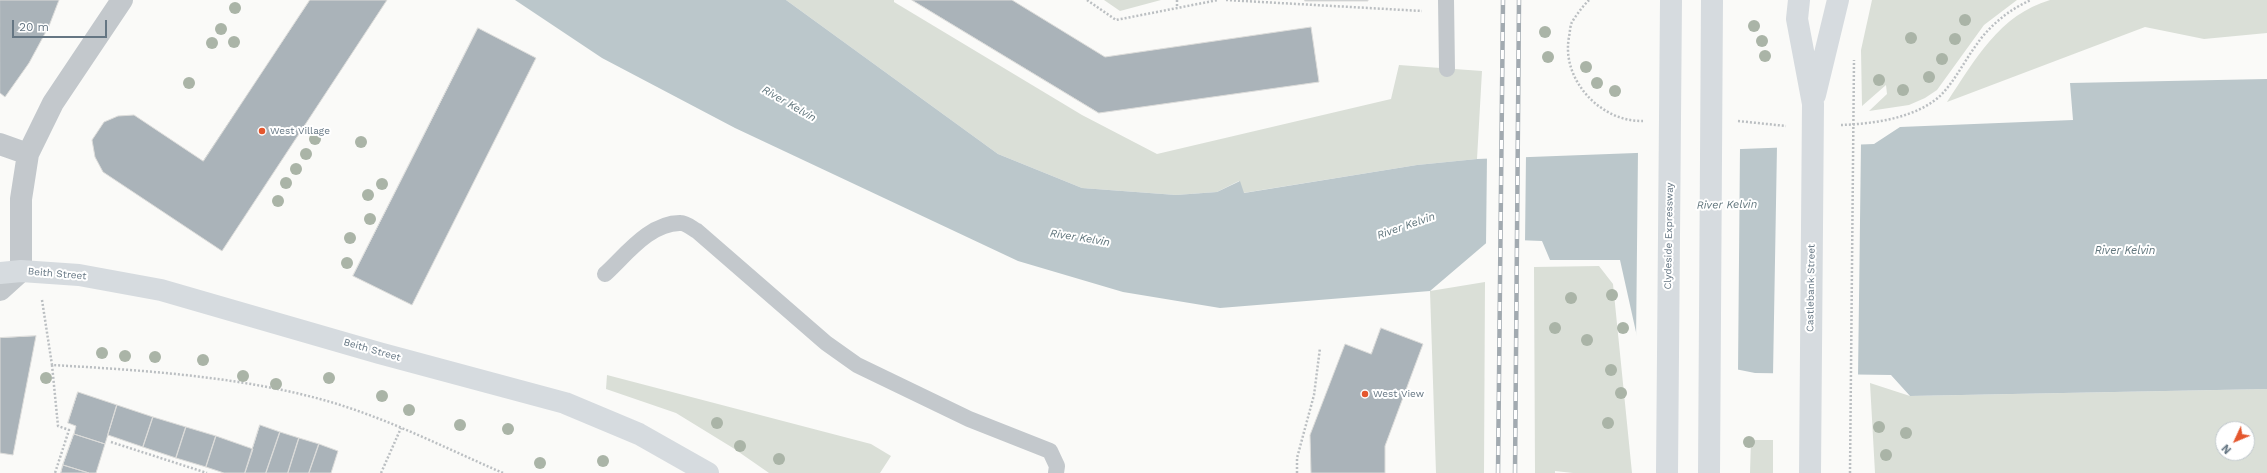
<!DOCTYPE html>
<html>
<head>
<meta charset="utf-8">
<style>
	body { margin:0 }
	#map { position:relative; width:2267px; height:473px; overflow:hidden; background:#fafaf8; font-family:"Work Sans",sans-serif }
	canvas { display:block }
	.north { position:absolute; left:2215px; top:421px; width:40px; height:40px; box-sizing:border-box; background:#fff; border:1px solid #c1c8cd; border-radius:50%; rotate:226deg; font-size:11px; font-weight:700; line-height:16px; text-align:center; color:#657683 }
	.north::after { content:''; display:block; margin:auto; width:14px; height:18px; background:#e4572e; clip-path:polygon(50% 0,100% 100%,50% 72%,0 100%) }
	.scale { position:absolute; left:12px; top:20px; width:95px; height:18px; box-sizing:border-box; border:2px solid #657683; border-top:0; padding-left:5px; font-size:12px; line-height:14px; white-space:nowrap; color:#657683; -webkit-text-stroke:3px #fff; paint-order:stroke }
</style>
</head>
<body>
<div id="map">
<canvas width="2267" height="473"></canvas>
<div class="north">N</div>
<div class="scale">20 m</div>
</div>
<script>
const ctx = document.querySelector('canvas').getContext('2d');
ctx.lineJoin = 'round';
function fill(path, color) {
  ctx.fillStyle = color;
  ctx.fill(path, 'evenodd');
}
function trace(path, color, width, dash) {
  ctx.strokeStyle = color;
  ctx.lineWidth = width;
  ctx.lineCap = dash ? 'butt' : 'round';
  ctx.setLineDash(dash || []);
  ctx.stroke(path);
}
function label(font, color, halo, rows, align = 'center') {
  ctx.font = font + ' "Work Sans",sans-serif';
  ctx.lineWidth = 4;
  ctx.setLineDash([]);
  ctx.textBaseline = 'middle';
  ctx.strokeStyle = halo;
  ctx.fillStyle = color;
  for (const [text, x, y, turn = 0] of rows) {
    ctx.save();
    ctx.translate(x, y);
    ctx.rotate((+turn || 0) * Math.PI / 180);
    ctx.textAlign = isNaN(turn) ? turn : align;
    if (halo) ctx.strokeText(text, 0, 0);
    ctx.fillText(text, 0, 0);
    ctx.restore();
  }
}
fill(new Path2D(`
	M 786,0 L 894,0 L 894,2 L 1082,115 L 1157,154 L 1391,99 L 1399,65 L 1482,71 L 1477,159 L 1417,165 L 1243,193 L 1239,181 L 1217,192 L 1176,195 L 1082,188 L 998,154 Z
	M 1104,0 L 1161,0 L 1120,11 Z
	M 1872,0 L 2017,0 L 1984,25 L 1937,90 L 1925,98 L 1909,105 L 1869,111 L 1887,94 L 1886,85 L 1862,106 L 1861,50 Z
	M 2050,0 L 2267,0 L 2267,33 L 2204,39 L 2145,27 L 1947,102 C 1975,60 1999,15 2050,0 Z
	M 1599,266 L 1613,284 L 1632,473 L 1573,473 L 1555,471 L 1555,473 L 1535,473 L 1534,267 Z
	M 1485,282 L 1484,473 L 1436,473 L 1430,291 Z
	M 607,375 L 871,444 L 891,456 L 880,473 L 769,473 L 733,448 L 676,413 L 606,389 Z
	M 1870,383 L 1910,396 L 2267,389 L 2267,473 L 1875,473 ZM 2223,429 L 2247,429 L 2247,453 L 2223,453 Z
	M 1751,440 L 1773,440 L 1773,473 L 1750,473 Z`), '#dadfd7');
fill(new Path2D(`
	M 515,0 L 786,0 L 998,154 L 1082,188 L 1176,195 L 1217,192 L 1240,181 L 1244,193 L 1417,165 L 1477,159 L 1874,144 L 1900,127 L 2073,120 L 2070,83 L 2267,79 L 2267,389 L 1910,396 L 1891,375 L 1755,373 L 1640,350 L 1620,260 L 1550,260 L 1542,241 L 1491,239 L 1430,291 L 1220,308 L 1123,292 L 1018,261 L 735,128 L 602,58 Z`), '#bbc7cb');
fill(new Path2D(`
	M 1861,143 L 1858,377 L 1773,375 L 1777,146 Z
	M 1740,147 L 1738,372 L 1639,352 L 1636,344 L 1638,151 Z
	M 1526,155 L 1525,242 L 1492,241 L 1486,245 L 1487,156 Z`), '#fafaf8');
const building = new Path2D(`
	M 0,0 L 59,0 L 49,26 L 29,63 L 5,97 L 0,93 Z
	M 310,0 L 387,0 L 222,251 L 103,172 L 95,157 L 92,140 L 104,122 L 118,116 L 134,115 L 203,161 Z
	M 912,0 L 1012,0 L 1105,57 L 1311,27 L 1319,82 L 1099,113 Z
	M 1305,0 L 1368,0 L 1368,1 L 1305,1 Z
	M 478,28 L 536,58 L 412,305 L 353,276 Z
	M 1381,328 L 1423,344 L 1385,446 L 1385,473 L 1311,473 L 1310,435 L 1345,344 L 1371,354 Z
	M 36,336 L 13,455 L 0,453 L 0,338 Z
	M 78,392 L 117,405 L 105,444 L 74,434 L 76,426 L 68,423 Z
	M 117,405 L 153,417 L 143,447 L 108,435 Z
	M 153,417 L 186,427 L 176,458 L 143,447 Z
	M 260,425 L 280,432 L 266,473 L 245,473 Z
	M 186,427 L 216,436 L 206,467 L 176,458 Z
	M 280,432 L 299,438 L 288,473 L 266,473 Z
	M 74,434 L 105,444 L 96,473 L 89,473 L 63,465 Z
	M 216,436 L 253,449 L 245,473 L 224,473 L 206,467 Z
	M 299,438 L 319,444 L 309,473 L 288,473 Z
	M 319,444 L 338,451 L 331,473 L 309,473 Z
	M 63,465 L 89,473 L 61,473 Z`);
fill(building, '#aab3b9');
trace(building, '#dcdcda', 1);
trace(new Path2D(`
	M 1087,0 L 1116,20 L 1218,0
	M 1177,0 L 1177,8
	M 1226,0 L 1422,11
	M 1589,0 C 1583,6 1577,14 1572,22 C 1570,26 1570,32 1569,37 C 1561,79 1600,122 1643,121
	M 1738,121 L 1786,126
	M 1841,125 C 1873,124 1918,118 1942,94 C 1956,79 1965,60 1977,44 C 1990,25 2010,9 2031,0
	M 42,300 L 52,365 C 140,370 235,376 320,399 C 383,416 443,447 503,473
	M 52,365 L 58,426 L 69,430 L 55,473
	M 111,442 L 207,473
	M 381,473 L 401,428
	M 1297,473 L 1297,458 L 1314,395 L 1320,348
	M 1850,473 L 1854,60`), '#bbbfc2', 2.5, [2, 2]);
trace(new Path2D(`
	M 1446,0 L 1447,69
	M 605,274 C 625,256 650,222 681,223 C 686,223 693,229 697,231 L 826,343 L 857,365 L 969,419 L 1050,451 L 1057,466 L 1056,473`), '#c3c8cc', 16);
trace(new Path2D(`
	M 0,144 L 28,154
	M 0,290 L 21,271 L 21,199 L 28,154 L 53,103 L 122,0`), '#c3c8cc', 22);
trace(new Path2D(`
	M 1799,0 L 1797,19 L 1813,104 L 1810,473
	M 1815,95 L 1838,0
	M 0,273 L 21,271 L 79,275 L 161,290 L 379,353 L 565,403 L 639,434 L 708,473`), '#d6dbdf', 22);
trace(new Path2D(`
	M 1667,473 L 1671,0
	M 1709,473 L 1712,0`), '#d6dbdf', 22);
const rail = new Path2D(`
	M 1498,473 L 1503,0
	M 1515,473 L 1519,0`);
trace(rail, '#a2aab0', 4.5);
trace(rail, '#fff', 3, [9]);
ctx.fillStyle = '#aab4a7';
for (const [x, y] of [
	[235,8],
	[1965,20],
	[1754,26],
	[221,29],
	[1545,32],
	[1911,38],
	[1955,39],
	[1762,41],
	[234,42],
	[212,43],
	[1765,56],
	[1548,57],
	[1942,59],
	[1586,67],
	[1929,77],
	[1879,80],
	[189,83],
	[1597,83],
	[1903,90],
	[1615,91],
	[315,139],
	[361,142],
	[306,154],
	[296,169],
	[286,183],
	[382,184],
	[368,195],
	[278,201],
	[370,219],
	[350,238],
	[347,263],
	[1612,295],
	[1571,298],
	[1555,328],
	[1623,328],
	[1587,340],
	[102,353],
	[125,356],
	[155,357],
	[203,360],
	[1611,370],
	[243,376],
	[46,378],
	[329,378],
	[276,384],
	[1621,393],
	[382,396],
	[409,410],
	[717,423],
	[1608,423],
	[460,425],
	[1879,427],
	[508,429],
	[1906,433],
	[1749,442],
	[740,446],
	[1886,455],
	[779,459],
	[603,461],
	[540,463]
]) {
  ctx.beginPath();
  ctx.arc(x, y, 6, 0, 2 * Math.PI);
  ctx.fill();
}
for (const [x, y, r, color] of [
	[262,131,4,"#e4572e"],
	[1365,394,4,"#e4572e"]
]) {
  const dot = new Path2D();
  dot.arc(x, y, r, 0, 2 * Math.PI);
  ctx.fillStyle = color;
  ctx.fill(dot);
  trace(dot, '#fff', 1.5);
}
label('10px', '#657683', '#fff', [
	["West Village",270,131],
	["West View",1373,394]
], 'left');
label('10px', '#657683', '#fff', [
	["Clydeside Expressway",1669,236,-89],
	["Beith Street",57,274,5],
	["Castlebank Street",1811,288,-89],
	["Beith Street",372,350,16]
]);
label('italic 11px', '#60757c', '#fff', [
	["River Kelvin",789,104,30],
	["River Kelvin",1727,205,-1],
	["River Kelvin",1406,226,-19],
	["River Kelvin",1080,238,9],
	["River Kelvin",2125,251]
]);
</script>
</body>
</html>
